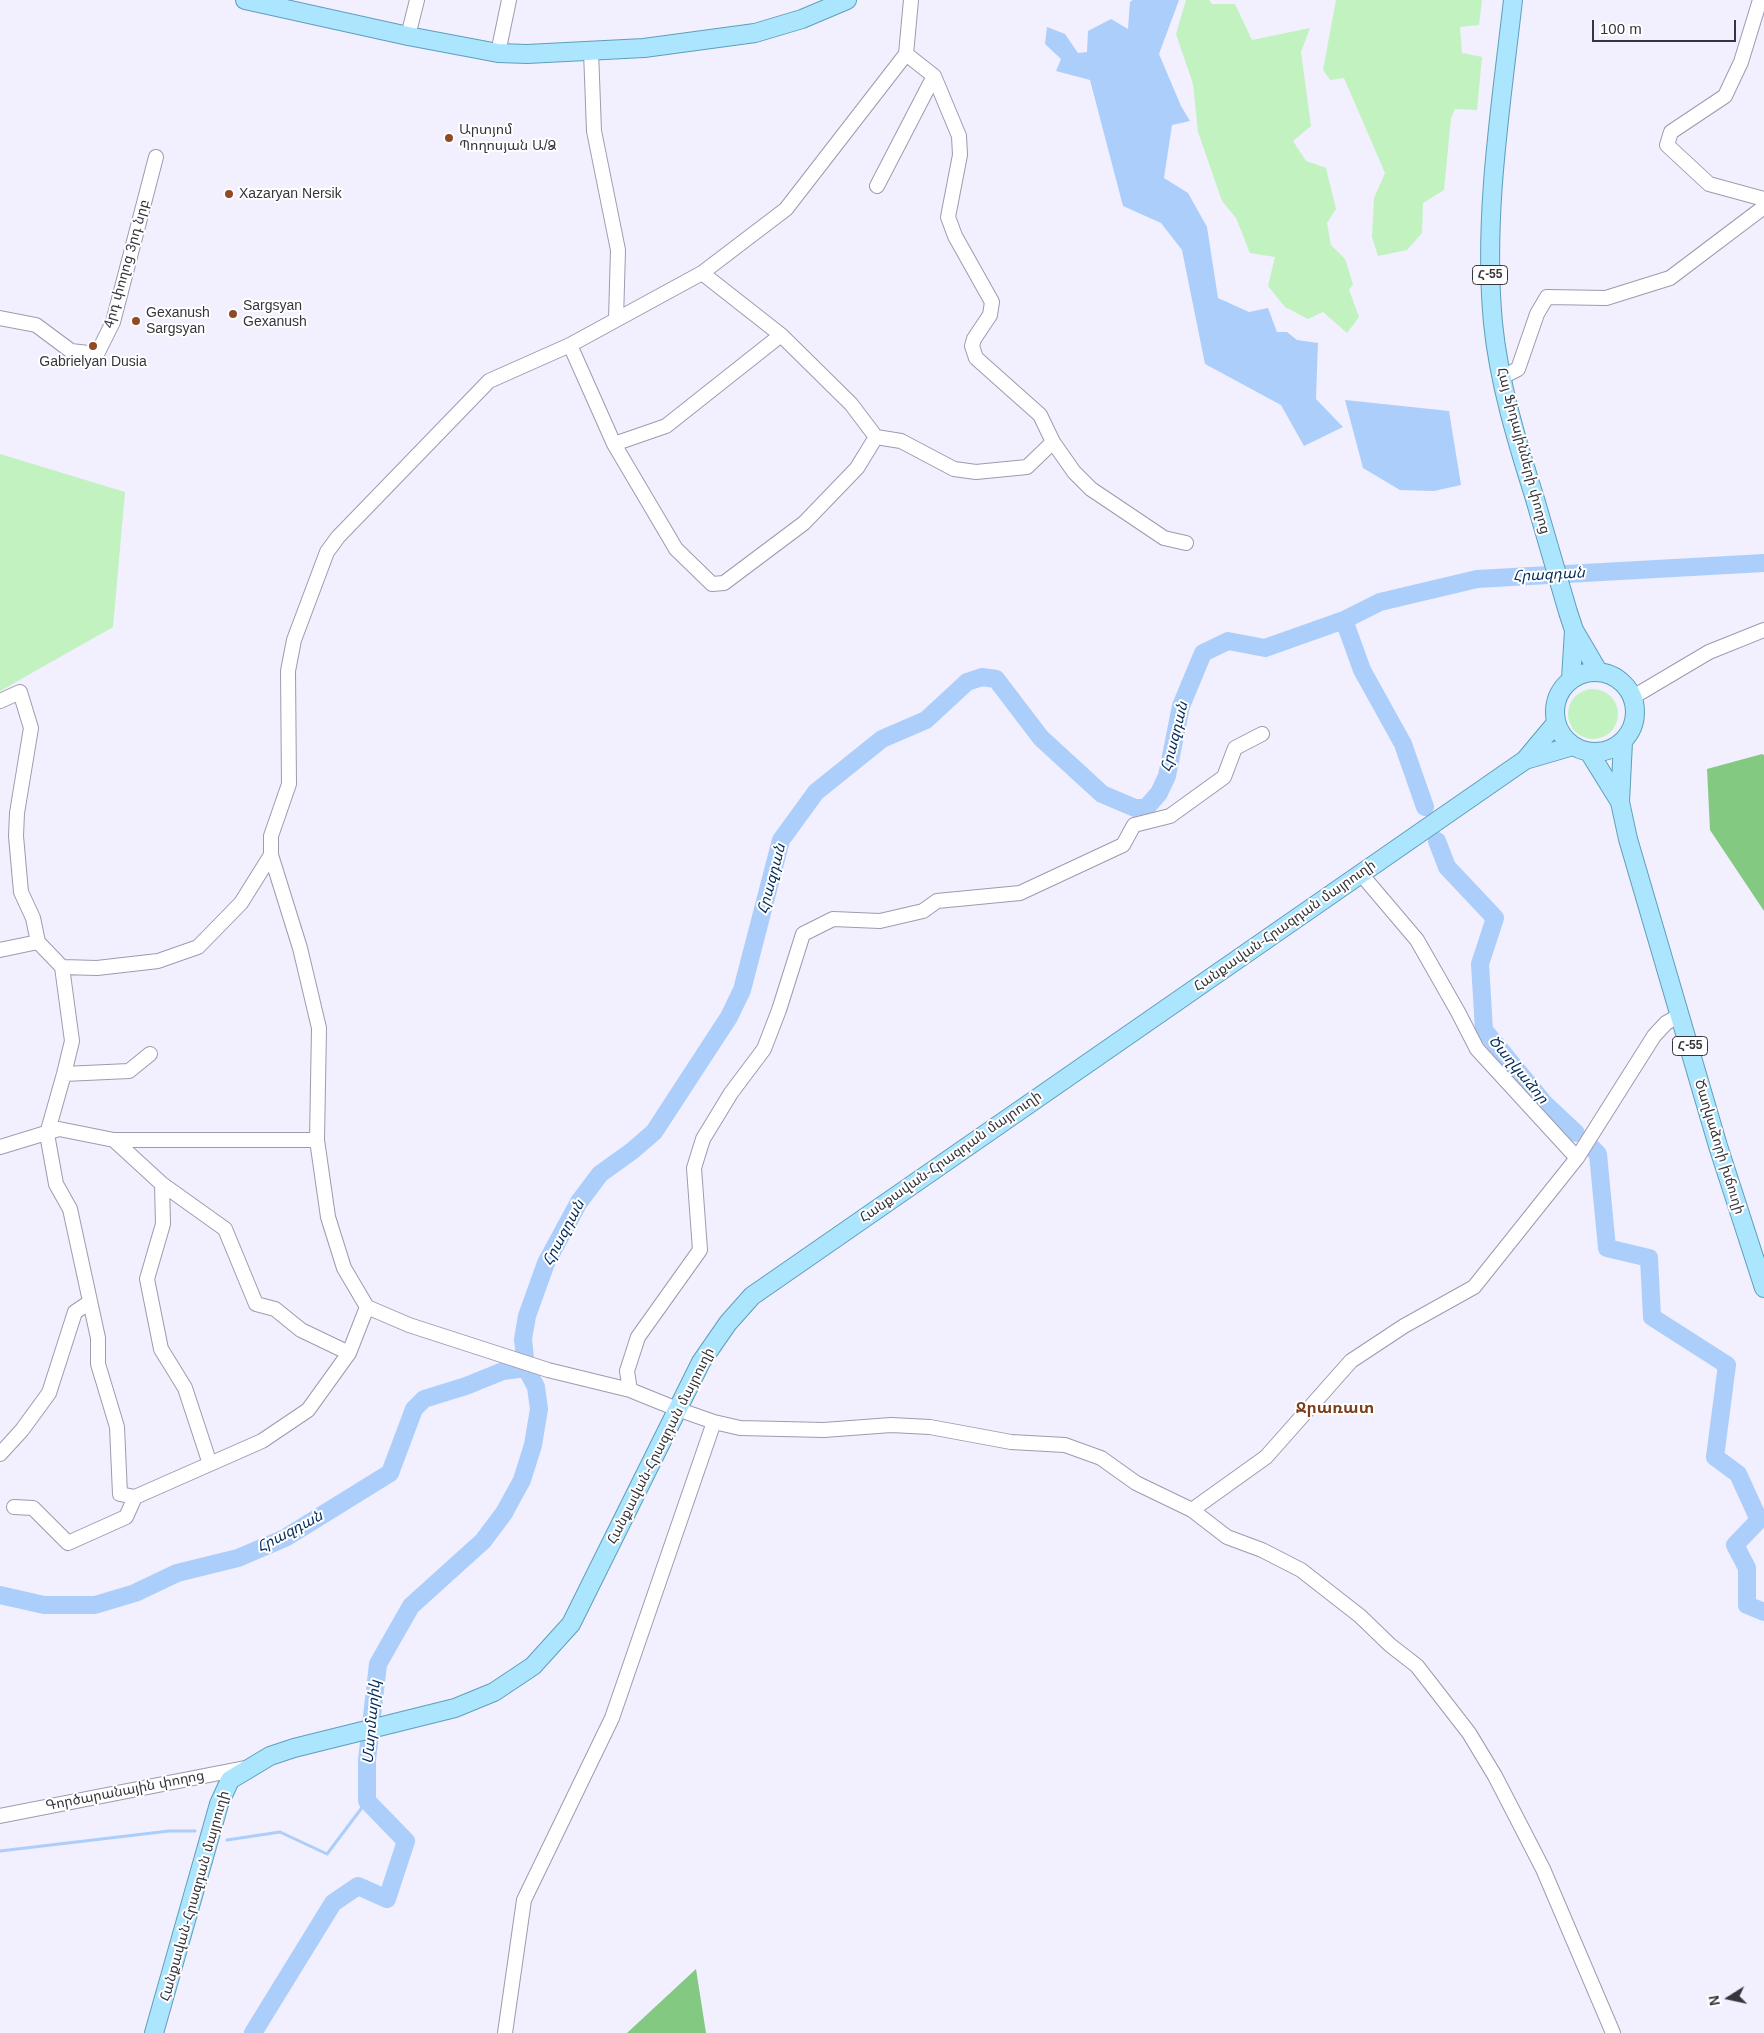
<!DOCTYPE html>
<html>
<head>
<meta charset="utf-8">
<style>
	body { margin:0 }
	#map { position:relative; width:1764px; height:2033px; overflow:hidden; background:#f2effe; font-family:Arial,sans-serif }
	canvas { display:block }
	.north { position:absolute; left:1704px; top:1973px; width:50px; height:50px; -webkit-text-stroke:4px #fff; paint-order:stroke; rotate:260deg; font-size:14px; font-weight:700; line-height:20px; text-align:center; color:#36353c }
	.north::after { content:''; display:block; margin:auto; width:18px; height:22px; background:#36353c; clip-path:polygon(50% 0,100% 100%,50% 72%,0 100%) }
	.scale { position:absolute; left:1592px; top:20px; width:144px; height:22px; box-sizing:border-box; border:2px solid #36353c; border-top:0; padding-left:6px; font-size:15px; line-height:18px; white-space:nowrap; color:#36353c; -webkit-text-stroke:4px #fff; paint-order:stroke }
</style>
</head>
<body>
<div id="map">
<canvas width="1764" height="2033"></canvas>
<div class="north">N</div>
<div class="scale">100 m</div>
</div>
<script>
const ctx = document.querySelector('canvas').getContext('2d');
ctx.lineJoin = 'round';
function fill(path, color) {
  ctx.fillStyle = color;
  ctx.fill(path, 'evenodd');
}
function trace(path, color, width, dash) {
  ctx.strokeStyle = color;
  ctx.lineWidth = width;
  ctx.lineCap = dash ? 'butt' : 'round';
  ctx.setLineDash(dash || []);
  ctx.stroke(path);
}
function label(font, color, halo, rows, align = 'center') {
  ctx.font = font + ' Arial,"Noto Sans Armenian",sans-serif';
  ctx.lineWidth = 4;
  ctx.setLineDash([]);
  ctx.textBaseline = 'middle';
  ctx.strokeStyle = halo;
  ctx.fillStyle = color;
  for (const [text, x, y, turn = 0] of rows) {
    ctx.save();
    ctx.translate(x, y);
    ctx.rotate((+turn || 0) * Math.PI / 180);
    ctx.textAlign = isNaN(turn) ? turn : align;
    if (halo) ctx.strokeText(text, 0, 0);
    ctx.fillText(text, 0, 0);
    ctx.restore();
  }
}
fill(new Path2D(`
	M 1186,0 L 1209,0 L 1212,4 L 1235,4 L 1252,40 L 1310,28 L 1301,52 L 1311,126 L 1293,141 L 1306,161 L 1326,168 L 1336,209 L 1327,223 L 1331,245 L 1345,259 L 1353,284 L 1349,290 L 1359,317 L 1347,333 L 1323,312 L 1308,319 L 1285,307 L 1268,286 L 1275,257 L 1250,253 L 1236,218 L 1222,201 L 1198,132 L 1193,84 L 1176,34 Z
	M 1336,0 L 1482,0 L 1479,25 L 1460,27 L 1462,53 L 1482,57 L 1477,110 L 1455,109 L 1451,118 L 1444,190 L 1423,203 L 1422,233 L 1407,250 L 1378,256 L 1372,237 L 1374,198 L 1385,173 L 1344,78 L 1330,80 L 1323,70 Z
	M 0,454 L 125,492 L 113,627 L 0,691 Z
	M1568 714a25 25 0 1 1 50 0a25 25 0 1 1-50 0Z`), '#c2f2c0');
fill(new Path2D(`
	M 1762,754 L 1764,755 L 1764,911 L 1710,830 L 1707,769 Z
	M 696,1969 L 706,2033 L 627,2033 Z`), '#84c982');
fill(new Path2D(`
	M 1133,0 L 1179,0 L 1159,54 L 1181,106 L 1190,121 L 1172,125 L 1164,178 L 1188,193 L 1207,227 L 1218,298 L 1249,312 L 1268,308 L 1277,332 L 1287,332 L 1297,340 L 1318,343 L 1316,399 L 1343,427 L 1304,446 L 1281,405 L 1205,364 L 1182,250 L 1161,223 L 1123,206 L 1090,80 L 1056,71 L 1061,59 L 1045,44 L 1047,27 L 1065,34 L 1078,53 L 1087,52 L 1088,31 L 1111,19 L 1128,29 L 1130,2 Z
	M 1345,400 L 1449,411 L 1461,485 L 1434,491 L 1400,490 L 1363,468 Z`), '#accefb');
trace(new Path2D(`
	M 227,1840 L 280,1832 L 327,1854 L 367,1801
	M 0,1851 L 169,1831 L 195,1831`), '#accefb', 3);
trace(new Path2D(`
	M 1344,620 L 1362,670 L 1403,744 L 1425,807
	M 1437,841 L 1447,867 L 1495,918 L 1480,964 L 1484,1030 L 1544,1103 L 1576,1133
	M 1591,1147 L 1598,1154 L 1607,1248 L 1649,1258 L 1652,1317 L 1727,1365 L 1715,1457 L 1738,1474 L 1759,1520 L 1735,1545 L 1747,1568 L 1747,1605 L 1764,1612
	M 0,1595 L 44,1605 L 95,1605 L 135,1593 L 177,1573 L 238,1558 L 285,1538 L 390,1473 L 414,1409 L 424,1399 L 466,1386 L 503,1371 L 526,1368
	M 253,2033 L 333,1903 L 358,1886 L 387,1899 L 406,1841 L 367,1801 L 367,1760 L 378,1664 L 411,1606 L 483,1541 L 504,1513 L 522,1480 L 533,1445 L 539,1409 L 536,1387 L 526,1368 L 523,1339 L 527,1316 L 546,1263 L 579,1202 L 600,1174 L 632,1151 L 654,1132 L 729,1017 L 742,990 L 781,840 L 816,792 L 882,739 L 926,720 L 967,682 L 982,677 L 996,679 L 1041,738 L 1102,794 L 1135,808 L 1146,808 L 1159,793 L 1167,776 L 1181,706 L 1203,653 L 1228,641 L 1265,648 L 1344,620 L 1380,602 L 1477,579 L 1764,563`), '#accefb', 18);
const minor = new Path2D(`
	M 911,0 L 906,54 L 786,209 L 702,273 L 570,345 L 489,381 L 338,537 L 327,552 L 294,640 L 288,671 L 289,784 L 271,836 L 271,855 L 300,948 L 319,1028 L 317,1140 L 328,1217 L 344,1268 L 367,1307 L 409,1325 L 548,1370 L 630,1390 L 677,1409 L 714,1422 L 740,1428 L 824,1430 L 891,1425 L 930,1427 L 1011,1442 L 1065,1445 L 1101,1458 L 1136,1483 L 1192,1510 L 1227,1537 L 1262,1550 L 1301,1570 L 1360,1616 L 1390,1645 L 1417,1666 L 1469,1733 L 1495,1776 L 1543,1869 L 1613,2033
	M 1760,0 L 1741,62 L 1725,96 L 1671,132 L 1667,145 L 1709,184 L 1764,199
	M 408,36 L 417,0
	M 591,51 L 594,131 L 618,250 L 616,319
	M 498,53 L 509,0
	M 906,54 L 934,76 L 959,136 L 960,155 L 948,217 L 955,236 L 992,302 L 990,315 L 974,339 L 972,346 L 976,358 L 1040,415 L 1053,442 L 1074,472 L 1091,489 L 1164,538 L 1186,543
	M 877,186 L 934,76
	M 702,273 L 781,335 L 851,404 L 876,437 L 901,441 L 954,469 L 976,472 L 1027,467 L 1053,442
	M 0,318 L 36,325 L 71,351 L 97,354 L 113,322 L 156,157
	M 570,345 L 614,444 L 676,549 L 712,584 L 724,583 L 804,523 L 857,468 L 876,437
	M 1502,377 L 1518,369 L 1537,314 L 1547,297 L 1606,298 L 1670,278 L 1764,207
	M 614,444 L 666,426 L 781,335
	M 1633,697 L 1709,652 L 1764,630
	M 0,701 L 20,692 L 31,728 L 17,813 L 16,836 L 21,892 L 33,918 L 38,942 L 62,967 L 97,968 L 158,961 L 198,947 L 241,903 L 271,855
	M 1361,874 L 1417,940 L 1458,1012 L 1477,1049 L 1577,1158
	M 0,950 L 38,942
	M 62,967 L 72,1041 L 64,1074 L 47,1134 L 56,1184 L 70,1209 L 98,1338 L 98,1364 L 117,1427 L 120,1494 L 135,1497
	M 64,1074 L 129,1071 L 150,1054
	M 114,1140 L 162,1184 L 225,1229 L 256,1304 L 275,1309 L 301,1330 L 349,1353
	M 0,1147 L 59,1129 L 114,1140 L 317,1140
	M 162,1184 L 163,1224 L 147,1279 L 161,1349 L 185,1388 L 210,1464
	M 630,1390 L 627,1371 L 638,1337 L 700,1250 L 694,1168 L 703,1139 L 731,1093 L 764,1049 L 779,1010 L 803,934 L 833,919 L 880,921 L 923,911 L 937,901 L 1020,893 L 1123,845 L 1134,825 L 1170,816 L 1224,777 L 1235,748 L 1262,734
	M 0,1454 L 22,1430 L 49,1393 L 75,1312 L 90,1302
	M 14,1507 L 33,1508 L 68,1543 L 126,1517 L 135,1497 L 262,1441 L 308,1410 L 349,1353 L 367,1307
	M 1192,1510 L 1266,1457 L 1351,1361 L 1404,1326 L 1474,1287 L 1577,1158 L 1654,1036 L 1666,1023 L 1680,1015
	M 0,1816 L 245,1768
	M 505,2033 L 524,1900 L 612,1718 L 714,1422`);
const major = new Path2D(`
	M 245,0 L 408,36 L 498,53 L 527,54 L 644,48 L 755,33 L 802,19 L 847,0
	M 1513,0 C 1501,107 1483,215 1493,323 C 1499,383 1517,442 1535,499 C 1546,537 1557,574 1568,612 L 1574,630 L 1598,671
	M1555 712a40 40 0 1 1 80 0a40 40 0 1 1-80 0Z
	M 1571,679 L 1574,630
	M 1623,742 L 1620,802 L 1628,839 L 1718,1146 L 1764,1288
	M 1589,752 L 1620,802
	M 1525,760 L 1573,746
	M 154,2033 L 219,1804 L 230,1780 L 270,1756 L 294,1748 L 455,1708 L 494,1692 L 533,1666 L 571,1624 L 701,1362 L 728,1323 L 752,1296 L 1525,760 L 1556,723`);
trace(minor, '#9e9bad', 16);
trace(major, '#5f9eb9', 20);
trace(minor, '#fff', 14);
trace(major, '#ace6fe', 18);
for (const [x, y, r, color] of [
	[449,138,5,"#904a24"],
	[229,194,5,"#904a24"],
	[233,314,5,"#904a24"],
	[136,321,5,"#904a24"],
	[93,346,5,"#904a24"]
]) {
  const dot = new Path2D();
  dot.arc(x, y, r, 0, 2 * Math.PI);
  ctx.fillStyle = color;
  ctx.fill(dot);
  trace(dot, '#fff', 2);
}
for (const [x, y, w] of [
	[1490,275,35],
	[1690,1046,35]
]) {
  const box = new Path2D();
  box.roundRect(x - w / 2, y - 9.5, w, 19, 4);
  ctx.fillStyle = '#fff';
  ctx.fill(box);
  trace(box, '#36353c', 1);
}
label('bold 12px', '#36353c', null, [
	["Հ-55",1490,275],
	["Հ-55",1690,1046]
]);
label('14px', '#36353c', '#fff', [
	["Արտյոմ",459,130],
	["Պողոսյան Ա/Ձ",459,146],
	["Xazaryan Nersik",239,194],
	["Sargsyan",243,306],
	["Gexanush",243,322],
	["Gexanush",146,313],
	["Sargsyan",146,329],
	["Gabrielyan Dusia",93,362,"center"]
], 'left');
label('14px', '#36353c', '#fff', [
	["4րդ փողոց 3րդ նրբ",127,264,-74],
	["Հայ Ֆիդայինների փողոց",1523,451,75],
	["Հանքավան-Հրազդան մայրուղի",1285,926,-35],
	["Ծաղկաձորի խճուղի",1719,1147,73],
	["Հանքավան-Հրազդան մայրուղի",951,1157,-35],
	["Հանքավան-Հրազդան մայրուղի",661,1446,-63],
	["Գործարանային փողոց",125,1791,-11],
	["Հանքավան-Հրազդան մայրուղի",195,1896,-74]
]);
label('italic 15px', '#062d5a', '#fff', [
	["Հրազդան",1549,575,-3],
	["Հրազդան",1175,737,-76],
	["Հրազդան",772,879,-75],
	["Ծաղկաձոր",1518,1070,50],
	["Հրազդան",564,1233,-62],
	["Հրազդան",290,1532,-28],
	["Մարմարիկ",372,1722,-85]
]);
label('bold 16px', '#7c3d19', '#fff', [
	["Ջրառատ",1335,1409]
]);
</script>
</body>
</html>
